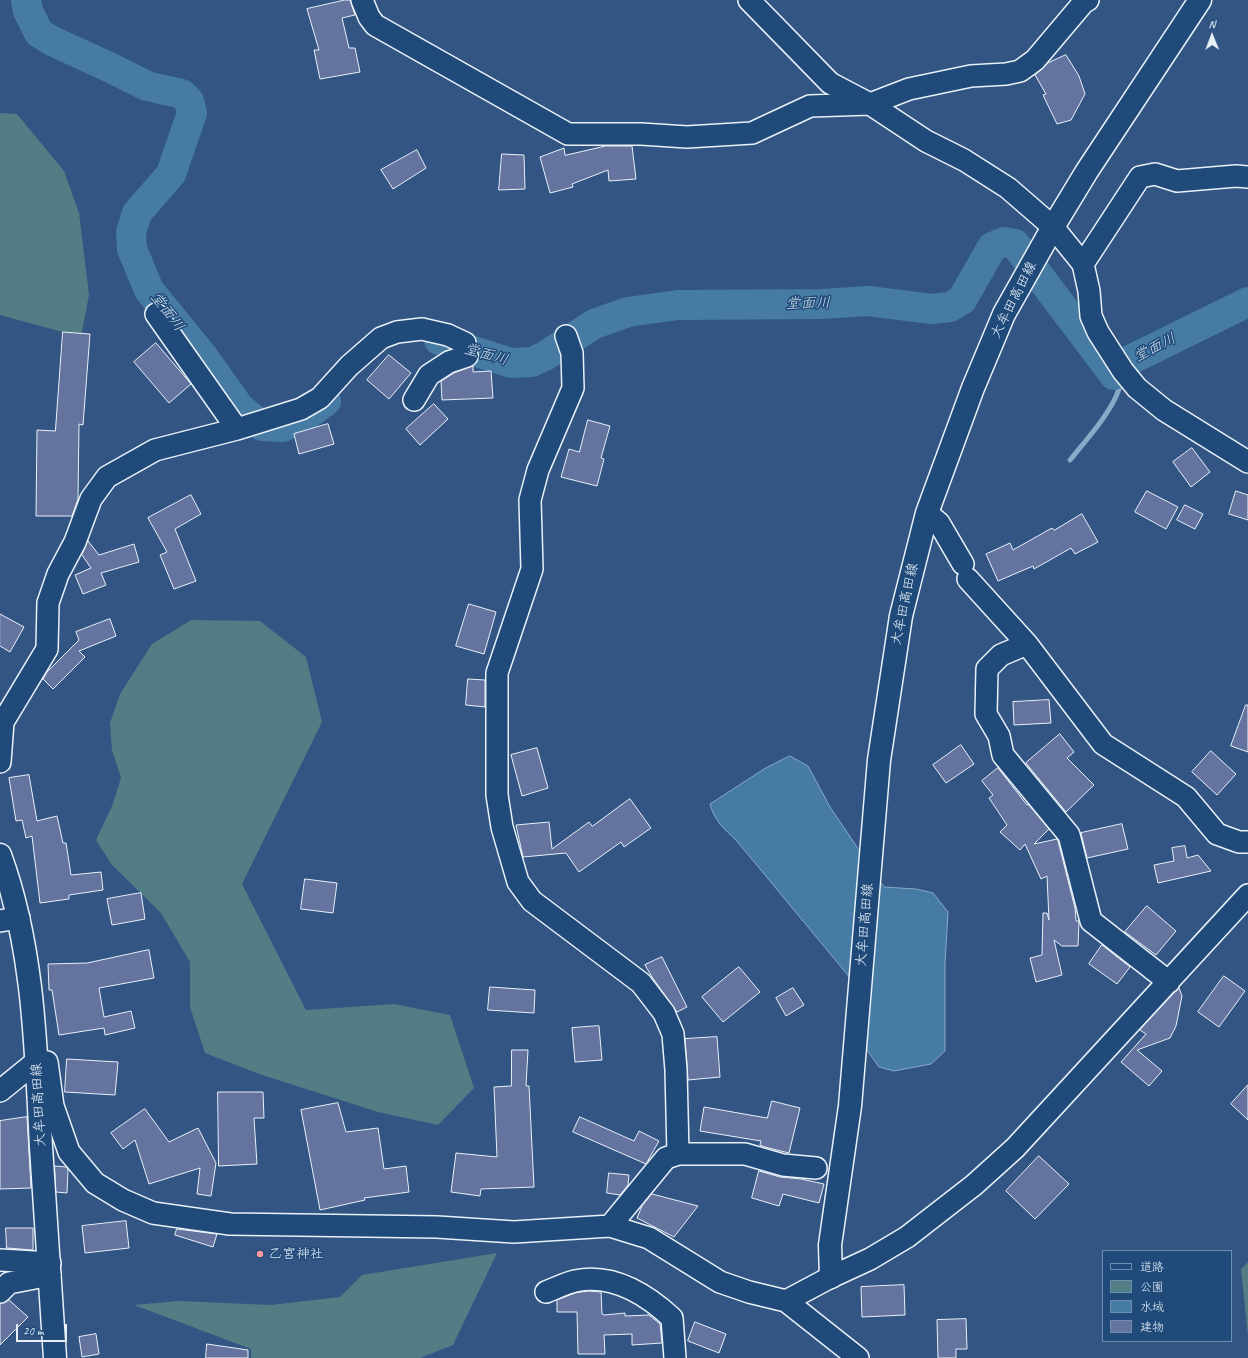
<!DOCTYPE html>
<html>
<head>
<meta charset="utf-8">
<style>
	body { margin:0 }
	#map { position:relative; width:1248px; height:1358px; overflow:hidden; background:#325584; font-family:Caveat,"Klee One",sans-serif }
	canvas { display:block }
	.legend { position:absolute; left:1102px; top:1250px; width:130px; height:92px; box-sizing:border-box; background:#1f4a7a; border:1px solid #6f8dac; margin:0; padding:5px 7px; list-style:none; font-size:12px; color:#e8f1f8 }
	.legend li { display:flex; align-items:center; gap:8px; height:20px }
	.legend b { width:20px; border:1px solid #6f8dac }
	.north { position:absolute; left:1192px; top:16px; width:40px; height:40px; -webkit-text-stroke:3px #1f4a7a; paint-order:stroke; rotate:359deg; font-size:11px; font-weight:700; line-height:16px; text-align:center; color:#e8f1f8 }
	.north::after { content:''; display:block; margin:auto; width:14px; height:18px; background:#e8f1f8; clip-path:polygon(50% 0,100% 100%,50% 72%,0 100%) }
	.scale { position:absolute; left:16px; top:1324px; width:51px; height:18px; box-sizing:border-box; border:2px solid #e8f1f8; border-top:0; padding-left:5px; font-size:12px; line-height:14px; white-space:nowrap; color:#e8f1f8; -webkit-text-stroke:3px #1f4a7a; paint-order:stroke }
</style>
</head>
<body>
<div id="map">
<canvas width="1248" height="1358"></canvas>
<ul class="legend">
<li><b style="height:5px;background:#1f4a7a"></b>道路</li>
<li><b style="height:11px;background:#527d84"></b>公園</li>
<li><b style="height:11px;background:#467ba4"></b>水域</li>
<li><b style="height:11px;background:#65739f"></b>建物</li>
</ul>
<div class="north">N</div>
<div class="scale">20 m</div>
</div>
<script>
const ctx = document.querySelector('canvas').getContext('2d');
ctx.lineJoin = 'round';
function fill(path, color) {
  ctx.fillStyle = color;
  ctx.fill(path, 'evenodd');
}
function trace(path, color, width, dash) {
  ctx.strokeStyle = color;
  ctx.lineWidth = width;
  ctx.lineCap = dash ? 'butt' : 'round';
  ctx.setLineDash(dash || []);
  ctx.stroke(path);
}
function label(font, color, halo, rows, align = 'center') {
  ctx.font = font + ' Caveat,"Klee One",sans-serif';
  ctx.lineWidth = 3;
  ctx.setLineDash([]);
  ctx.textBaseline = 'middle';
  ctx.strokeStyle = halo;
  ctx.fillStyle = color;
  for (const [text, x, y, turn = 0] of rows) {
    ctx.save();
    ctx.translate(x, y);
    ctx.rotate((+turn || 0) * Math.PI / 180);
    ctx.textAlign = isNaN(turn) ? turn : align;
    if (halo) ctx.strokeText(text, 0, 0);
    ctx.fillText(text, 0, 0);
    ctx.restore();
  }
}
fill(new Path2D(`
	M 0,113 L 17,114 L 64,171 L 79,213 L 89,295 L 81,337 L 0,315 Z
	M 191,620 L 260,621 L 306,657 L 322,722 L 242,884 L 306,1010 L 394,1004 L 450,1015 L 474,1088 L 438,1125 L 378,1112 L 259,1074 L 205,1053 L 190,1007 L 190,962 L 161,913 L 112,865 L 96,840 L 112,806 L 121,778 L 112,750 L 110,723 L 120,694 L 152,644 Z
	M 497,1253 L 453,1345 L 420,1358 L 251,1358 L 251,1349 L 134,1305 L 179,1301 L 271,1305 L 340,1297 L 362,1275 Z
	M 1248,1262 L 1248,1336 L 1241,1269 Z`), '#527d84');
const water = new Path2D(`
	M 790,756 L 808,766 L 830,807 L 884,887 L 916,889 L 933,893 L 948,912 L 945,963 L 945,1051 L 931,1064 L 894,1071 L 879,1067 L 859,1039 L 856,985 L 736,840 C 724,829 714,820 710,804 L 764,769 Z`);
fill(water, '#467ba4');
trace(water, '#87aac6', 1);
trace(new Path2D(`
	M 1070,460 C 1086,440 1111,413 1119,389 C 1120,385 1118,380 1116,377`), '#87aac6', 5);
trace(new Path2D(`
	M 26,0 L 28,11 L 39,33 L 52,41 L 109,67 L 147,86 L 182,94 L 189,101 L 192,113 L 171,174 L 137,213 L 131,232 L 132,249 L 149,290 L 202,355 L 239,407 L 262,426 L 283,427 L 302,419 L 326,401
	M 439,340 L 511,363 L 532,362 L 545,356 L 594,324 L 628,312 L 678,305 L 822,304 L 868,301 L 932,309 L 950,307 L 962,300 L 992,247 L 1004,242 L 1015,244 L 1114,375 L 1132,359 L 1248,302`), '#467ba4', 30);
const building = new Path2D(`
	M 345,0 L 350,0 L 355,15 L 342,18 L 349,48 L 355,48 L 360,72 L 320,79 L 314,50 L 319,50 L 307,9 Z
	M 1066,55 L 1079,76 L 1085,94 L 1071,120 L 1057,124 L 1043,95 L 1046,94 L 1035,75 L 1048,63 Z
	M 606,146 L 632,146 L 636,179 L 609,181 L 608,170 L 572,184 L 573,187 L 550,193 L 540,157 L 564,148 L 565,155 Z
	M 417,150 L 426,168 L 393,189 L 381,170 Z
	M 502,154 L 524,155 L 525,189 L 499,190 Z
	M 63,332 L 90,334 L 83,425 L 79,424 L 78,499 L 72,516 L 36,516 L 37,430 L 55,431 Z
	M 156,343 L 191,384 L 169,403 L 134,362 Z
	M 389,355 L 411,373 L 389,399 L 367,380 Z
	M 473,366 L 473,372 L 491,371 L 493,398 L 442,400 L 441,381 L 454,373 Z
	M 434,404 L 448,419 L 420,445 L 406,429 Z
	M 588,420 L 610,426 L 601,458 L 604,459 L 597,486 L 561,477 L 569,449 L 579,452 Z
	M 328,424 L 334,444 L 299,454 L 294,434 Z
	M 1192,448 L 1210,472 L 1191,487 L 1173,462 Z
	M 1147,491 L 1178,507 L 1166,529 L 1135,512 Z
	M 1236,491 L 1248,495 L 1248,520 L 1229,514 Z
	M 191,495 L 201,514 L 175,529 L 196,581 L 174,589 L 160,555 L 167,552 L 148,518 Z
	M 1185,505 L 1203,514 L 1195,529 L 1177,520 Z
	M 1082,514 L 1098,542 L 1075,554 L 1071,548 L 1034,569 L 1033,566 L 998,581 L 986,554 L 1010,543 L 1013,550 L 1052,528 L 1054,530 Z
	M 88,541 L 99,555 L 134,544 L 139,562 L 101,573 L 106,585 L 83,594 L 75,575 L 91,568 L 82,555 Z
	M 469,604 L 496,612 L 484,654 L 456,646 Z
	M 0,614 L 24,627 L 10,652 L 0,646 Z
	M 110,619 L 116,636 L 79,651 L 85,657 L 53,689 L 43,679 L 47,672 L 79,640 L 76,632 Z
	M 468,679 L 485,680 L 485,707 L 466,705 Z
	M 1049,700 L 1051,723 L 1014,725 L 1013,702 Z
	M 1246,705 L 1248,705 L 1248,752 L 1231,746 Z
	M 1060,734 L 1074,752 L 1067,758 L 1094,785 L 1066,812 L 1026,763 Z
	M 961,745 L 974,764 L 946,783 L 933,765 Z
	M 537,748 L 548,788 L 522,796 L 511,755 Z
	M 1211,751 L 1236,774 L 1217,795 L 1192,772 Z
	M 998,768 L 1027,805 L 1028,804 L 1049,829 L 1034,844 L 1057,839 L 1058,841 L 1075,908 L 1076,921 L 1079,921 L 1078,946 L 1062,946 L 1054,940 L 1062,975 L 1036,982 L 1030,958 L 1042,955 L 1043,913 L 1047,913 L 1049,920 L 1047,876 L 1041,879 L 1025,844 L 1020,850 L 1000,832 L 1007,825 L 989,798 L 993,795 L 982,781 Z
	M 29,775 L 37,821 L 57,816 L 63,843 L 66,843 L 71,875 L 101,872 L 103,890 L 69,895 L 69,899 L 40,903 L 32,836 L 26,838 L 22,820 L 16,821 L 9,778 Z
	M 630,799 L 651,828 L 624,847 L 621,842 L 579,872 L 566,853 L 523,857 L 516,825 L 549,822 L 552,849 L 589,822 L 592,826 Z
	M 1122,824 L 1128,849 L 1087,858 L 1081,833 Z
	M 1185,846 L 1187,858 L 1198,855 L 1211,871 L 1158,883 L 1154,865 L 1174,861 L 1172,848 Z
	M 305,879 L 337,883 L 333,913 L 301,909 Z
	M 141,893 L 145,919 L 112,925 L 107,899 Z
	M 1147,906 L 1176,931 L 1156,955 L 1125,932 Z
	M 1102,945 L 1130,967 L 1117,984 L 1089,964 Z
	M 149,950 L 154,978 L 99,988 L 104,1017 L 131,1011 L 135,1028 L 105,1035 L 104,1028 L 59,1035 L 52,990 L 49,990 L 48,964 L 87,963 Z
	M 662,957 L 687,1007 L 677,1012 L 652,977 L 645,965 Z
	M 739,967 L 760,992 L 723,1022 L 702,997 Z
	M 1224,976 L 1245,991 L 1219,1027 L 1198,1012 Z
	M 490,987 L 535,990 L 534,1013 L 488,1010 Z
	M 793,988 L 804,1005 L 786,1016 L 776,998 Z
	M 1179,988 L 1182,996 L 1176,1026 L 1170,1038 L 1137,1050 L 1162,1071 L 1149,1086 L 1121,1062 L 1146,1034 L 1140,1030 Z
	M 599,1026 L 602,1060 L 575,1062 L 572,1028 Z
	M 717,1037 L 720,1077 L 688,1080 L 685,1039 Z
	M 512,1050 L 528,1050 L 526,1086 L 529,1086 L 534,1187 L 481,1189 L 480,1196 L 451,1192 L 456,1153 L 497,1157 L 494,1087 L 511,1086 Z
	M 67,1059 L 118,1062 L 115,1095 L 65,1092 Z
	M 1248,1085 L 1248,1120 L 1231,1104 Z
	M 218,1092 L 263,1092 L 264,1118 L 254,1118 L 257,1164 L 219,1166 Z
	M 772,1101 L 800,1108 L 789,1153 L 765,1147 L 760,1145 L 761,1141 L 700,1131 L 704,1107 L 767,1118 Z
	M 338,1103 L 346,1132 L 378,1128 L 384,1169 L 406,1166 L 409,1192 L 364,1198 L 365,1200 L 320,1210 L 301,1110 Z
	M 145,1109 L 169,1142 L 198,1128 L 216,1163 L 211,1196 L 197,1194 L 200,1168 L 149,1184 L 135,1140 L 123,1149 L 111,1133 Z
	M 27,1117 L 31,1188 L 0,1189 L 0,1121 Z
	M 580,1117 L 634,1141 L 639,1131 L 659,1141 L 646,1164 L 573,1132 Z
	M 1039,1156 L 1069,1184 L 1035,1219 L 1006,1191 Z
	M 55,1166 L 66,1167 L 68,1169 L 67,1193 L 56,1192 Z
	M 759,1171 L 780,1177 L 801,1179 L 824,1184 L 819,1203 L 783,1194 L 779,1206 L 752,1198 Z
	M 609,1173 L 629,1175 L 628,1185 L 620,1195 L 607,1193 Z
	M 652,1194 L 698,1206 L 674,1237 L 637,1218 L 642,1206 Z
	M 126,1221 L 129,1248 L 85,1253 L 82,1226 Z
	M 6,1228 L 33,1228 L 33,1250 L 7,1248 Z
	M 177,1229 L 217,1234 L 213,1247 L 175,1235 Z
	M 904,1285 L 905,1315 L 862,1317 L 861,1287 Z
	M 589,1291 L 601,1292 L 602,1314 L 604,1315 L 625,1313 L 625,1316 L 649,1315 L 660,1324 L 662,1343 L 632,1345 L 632,1334 L 604,1335 L 605,1354 L 578,1354 L 577,1312 L 557,1312 L 557,1300 L 575,1293 Z
	M 9,1300 L 28,1317 L 0,1345 L 0,1304 Z
	M 966,1319 L 967,1349 L 956,1349 L 956,1358 L 938,1358 L 937,1320 Z
	M 695,1322 L 726,1334 L 719,1353 L 688,1341 Z
	M 96,1334 L 99,1354 L 82,1357 L 79,1337 Z
	M 207,1344 L 248,1350 L 248,1358 L 206,1358 Z`);
fill(building, '#65739f');
trace(building, '#e8f1f8', 1);
const minor = new Path2D(`
	M 362,0 L 369,17 L 375,25 L 568,134 L 641,134 L 687,137 L 752,133 L 810,106 L 870,104 L 909,89 L 971,76 L 1006,74 L 1020,71 L 1035,60 L 1084,2 L 1088,0
	M 749,0 L 830,83 L 870,104 L 926,141 L 964,160 L 1008,188 L 1053,227 L 1083,264 L 1089,291 L 1091,316 L 1098,332 L 1123,371 L 1137,388 L 1164,410 L 1248,462
	M 1083,264 L 1140,177 L 1155,174 L 1177,181 L 1236,176 L 1248,177
	M 156,314 L 237,429
	M 566,336 L 572,353 L 573,388 L 538,470 L 530,500 L 532,569 L 497,673 L 497,795 L 502,827 L 518,882 L 532,901 L 641,983 L 664,1013 L 673,1034 L 676,1070 L 678,1154
	M 927,513 L 939,523 L 963,564
	M 968,579 L 1027,644 L 1103,744 L 1186,797 L 1217,834 L 1239,842 L 1248,842
	M 1027,644 L 1001,655 L 987,669 L 986,714 L 999,736 L 1003,755 L 1069,835 L 1091,921 L 1169,982
	M 0,762 L 3,722 L 47,649 L 48,603 L 58,574 L 75,542 L 91,499 L 107,477 L 155,450 L 237,429 L 301,409 L 320,398 L 349,366 L 381,338 L 397,332 L 422,329 L 448,335 L 465,343 L 467,356 L 449,362 L 429,375 L 414,400
	M 0,921 L 19,918
	M 0,1091 L 37,1061 L 47,1062 L 53,1106 L 69,1152 L 95,1183 L 123,1200 L 153,1213 L 230,1224 L 437,1227 L 514,1232 L 610,1226 L 649,1238 L 720,1282 L 749,1292 L 786,1301 L 858,1358
	M 610,1226 L 666,1158 L 678,1154 L 745,1154 L 783,1165 L 816,1168
	M 0,1260 L 50,1263
	M 0,1292 L 9,1283 L 50,1275
	M 546,1292 C 556,1288 566,1283 575,1281 C 612,1273 646,1294 672,1318 L 675,1358
	M 786,1301 L 831,1277 L 870,1259 L 907,1237 L 974,1185 L 1015,1148 L 1248,895`);
const major = new Path2D(`
	M 0,855 C 34,948 36,1049 41,1147 C 45,1217 51,1288 55,1358
	M 831,1277 L 830,1245 L 850,1106 L 879,760 L 901,616 L 927,513 L 973,388 L 1004,314 L 1053,227 L 1087,171 L 1200,0`);
trace(minor, '#e8f1f8', 24);
trace(major, '#e8f1f8', 25);
trace(minor, '#1f4a7a', 21);
trace(major, '#1f4a7a', 22);
for (const [x, y, r, color] of [
	[260,1254,4,"#ff9aa2"]
]) {
  const dot = new Path2D();
  dot.arc(x, y, r, 0, 2 * Math.PI);
  ctx.fillStyle = color;
  ctx.fill(dot);
  trace(dot, '#1f4a7a', 1.5);
}
label('14px', '#e8f1f8', '#1f4a7a', [
	["大牟田高田線",1014,300,-63],
	["大牟田高田線",905,604,-78],
	["大牟田高田線",865,925,-85],
	["大牟田高田線",39,1105,-93]
]);
label('14px', '#e8f1f8', '#1f4a7a', [
	["乙宮神社",268,1254]
], 'left');
label('italic 15px', '#d0dfeb', '#1f4a7a', [
	["堂面川",808,304,-1],
	["堂面川",167,312,53],
	["堂面川",1155,348,-27],
	["堂面川",486,355,16]
]);
</script>
</body>
</html>
